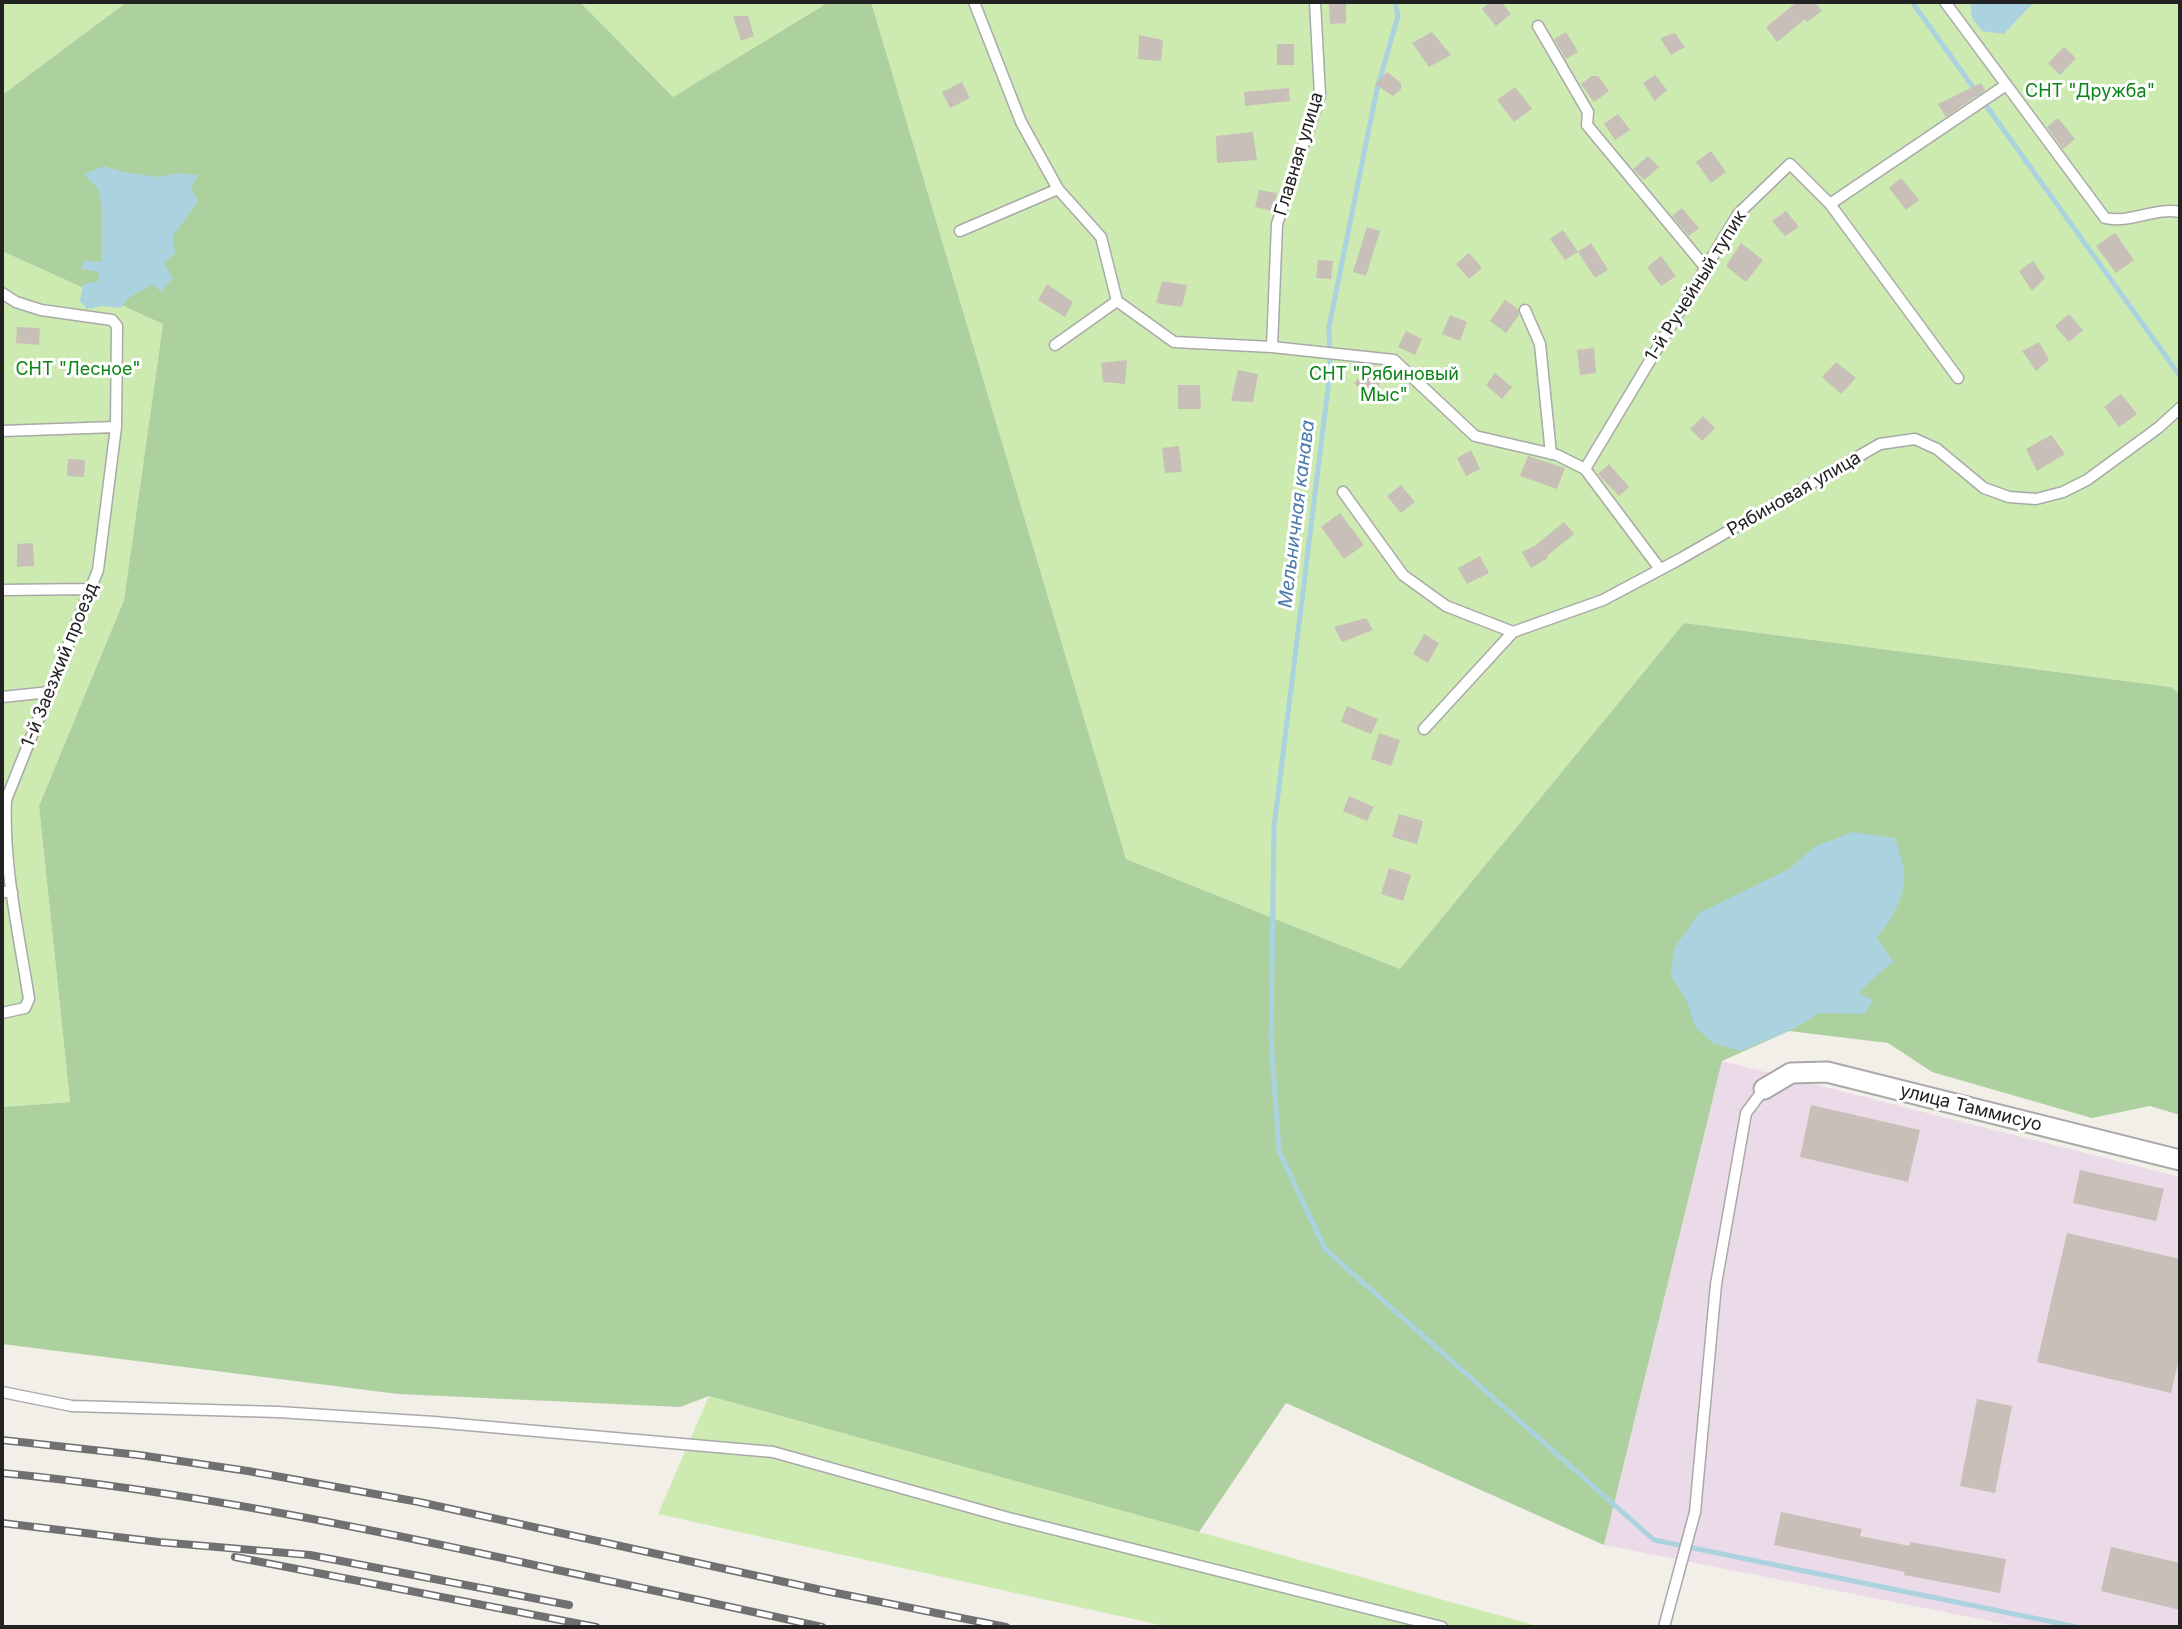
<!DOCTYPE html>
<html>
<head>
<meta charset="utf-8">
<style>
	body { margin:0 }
	#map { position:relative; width:2182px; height:1629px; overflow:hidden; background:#f2efe9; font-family:Inter,sans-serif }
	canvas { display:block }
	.frame { position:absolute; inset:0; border:4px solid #222; pointer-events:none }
</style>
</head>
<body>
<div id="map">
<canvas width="2182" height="1629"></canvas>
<div class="frame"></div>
</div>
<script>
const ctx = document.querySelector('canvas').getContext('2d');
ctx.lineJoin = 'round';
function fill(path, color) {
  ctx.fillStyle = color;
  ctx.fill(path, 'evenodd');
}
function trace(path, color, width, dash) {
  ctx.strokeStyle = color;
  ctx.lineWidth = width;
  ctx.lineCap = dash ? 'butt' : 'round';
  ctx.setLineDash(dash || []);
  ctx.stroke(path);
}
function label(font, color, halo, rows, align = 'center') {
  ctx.font = font + ' Inter,sans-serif';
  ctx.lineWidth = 6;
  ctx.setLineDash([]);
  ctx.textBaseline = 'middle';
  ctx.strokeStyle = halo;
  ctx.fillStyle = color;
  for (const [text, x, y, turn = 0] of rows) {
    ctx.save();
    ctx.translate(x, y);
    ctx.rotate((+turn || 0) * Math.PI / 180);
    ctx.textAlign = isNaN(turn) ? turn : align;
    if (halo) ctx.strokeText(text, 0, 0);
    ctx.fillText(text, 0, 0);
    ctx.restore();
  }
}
fill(new Path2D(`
	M 1722,1061 L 2180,1177 L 2180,1627 L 2021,1627 L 1604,1545 Z`), '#ebdbe8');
fill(new Path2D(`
	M 2,2 L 127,2 L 2,95 Z
	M 580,2 L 829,2 L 673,97 Z
	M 871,2 L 2180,2 L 2180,694 L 2171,687 L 1684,623 L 1400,969 L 1126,859 Z
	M 2,251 L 163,324 L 124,600 L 39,806 L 70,1102 L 2,1107 Z
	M 709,1396 L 1541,1627 L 1169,1627 L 658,1514 Z`), '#cdebb0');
fill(new Path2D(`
	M 127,2 L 580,2 L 673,97 L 829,2 L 871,2 L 1126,859 L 1400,969 L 1684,623 L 2171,687 L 2180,694 L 2180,1115 L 2150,1106 L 2092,1118 L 1932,1072 L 1888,1043 L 1789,1031 L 1722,1061 L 1604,1545 L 1286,1403 L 1199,1532 L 709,1396 L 680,1407 L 398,1394 L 2,1344 L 2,1107 L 70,1102 L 39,806 L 124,600 L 163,324 L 2,251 L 2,95 Z`), '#add19e');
fill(new Path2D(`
	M 1970,2 L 2037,2 L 2028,8 L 2004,34 L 1982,31 L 1972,18 Z
	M 105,166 L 119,171 L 157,177 L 178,173 L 198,175 L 191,188 L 198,201 L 173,236 L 175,253 L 164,263 L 173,278 L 161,292 L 152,284 L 127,299 L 121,308 L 102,306 L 87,309 L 80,301 L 83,284 L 97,282 L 99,272 L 82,269 L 83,261 L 102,262 L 102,210 L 99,190 L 84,174 Z
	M 1853,832 L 1895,838 C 1898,849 1903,861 1904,871 C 1906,896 1892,920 1877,938 L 1894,962 L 1882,971 L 1858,993 L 1873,1000 L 1864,1014 L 1820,1013 L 1789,1031 L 1740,1051 L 1713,1043 L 1695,1027 L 1687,1002 L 1671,975 L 1674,948 L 1699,913 L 1789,869 L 1816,846 Z`), '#aad3df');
trace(new Path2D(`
	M 1395,2 L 1398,16 L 1377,89 L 1329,327 L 1330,372 L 1274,827 L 1271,1038 L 1279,1151 L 1325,1249 L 1654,1540 L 2077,1627
	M 1912,2 L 2180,376`), '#aad3df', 5);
fill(new Path2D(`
	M 1490,2 L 1501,2 L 1511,14 L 1496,26 L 1482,9 Z
	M 1797,2 L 1815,2 L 1822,11 L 1807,22 L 1805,19 L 1777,42 L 1766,27 Z
	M 1329,4 L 1346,4 L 1346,23 L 1330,24 Z
	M 733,16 L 748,16 L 754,36 L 741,41 Z
	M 1432,32 L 1451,55 L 1429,67 L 1412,43 Z
	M 1566,32 L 1578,52 L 1566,59 L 1554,39 Z
	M 1675,33 L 1685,47 L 1671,55 L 1660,38 Z
	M 1139,35 L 1163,40 L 1161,61 L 1138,59 Z
	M 1277,44 L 1294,44 L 1294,65 L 1277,65 Z
	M 2064,47 L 2076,58 L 2060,75 L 2048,63 Z
	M 1387,72 L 1401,83 L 1401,89 L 1393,96 L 1375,84 Z
	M 1655,75 L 1667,90 L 1655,101 L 1643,83 Z
	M 1592,76 L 1598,76 L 1609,91 L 1594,102 L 1581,84 Z
	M 962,82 L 970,98 L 950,108 L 942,92 Z
	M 1981,83 L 1985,90 L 1946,117 L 1938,104 Z
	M 1515,87 L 1532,109 L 1514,122 L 1497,100 Z
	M 1289,88 L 1290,101 L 1245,106 L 1244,92 Z
	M 1618,114 L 1630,130 L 1615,140 L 1604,124 Z
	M 2058,118 L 2075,139 L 2063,149 L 2047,127 Z
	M 1253,132 L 1257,160 L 1217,163 L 1216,136 Z
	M 1711,151 L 1726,172 L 1711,183 L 1696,162 Z
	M 1648,156 L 1659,167 L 1644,180 L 1633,169 Z
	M 1901,178 L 1919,200 L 1906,210 L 1889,188 Z
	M 1259,190 L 1277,193 L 1273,211 L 1255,207 Z
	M 1682,208 L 1699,228 L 1689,236 L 1672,216 Z
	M 1786,211 L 1799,227 L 1785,236 L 1772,221 Z
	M 1367,227 L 1380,231 L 1366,276 L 1353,272 Z
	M 1563,230 L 1578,252 L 1565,260 L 1550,239 Z
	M 2115,233 L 2134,260 L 2116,273 L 2096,246 Z
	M 1591,243 L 1608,270 L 1595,278 L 1578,252 Z
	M 1741,243 L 1763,260 L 1746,282 L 1726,266 Z
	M 1469,253 L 1482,268 L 1469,279 L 1456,264 Z
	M 1661,256 L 1676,276 L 1661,286 L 1647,267 Z
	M 1318,260 L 1333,261 L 1331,279 L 1316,278 Z
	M 2033,261 L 2045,278 L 2032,291 L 2019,271 Z
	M 1162,281 L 1187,285 L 1182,307 L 1156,303 Z
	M 1047,284 L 1073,302 L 1065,317 L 1038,300 Z
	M 1505,300 L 1518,309 L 1519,315 L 1506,333 L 1490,321 Z
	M 2069,314 L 2083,330 L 2069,342 L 2055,326 Z
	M 1450,315 L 1467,322 L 1460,341 L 1442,334 Z
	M 17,327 L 40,328 L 39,345 L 16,343 Z
	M 1406,331 L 1422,339 L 1415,355 L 1398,347 Z
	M 2039,342 L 2049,360 L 2036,371 L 2022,351 Z
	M 1594,348 L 1596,373 L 1580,375 L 1577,350 Z
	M 1127,360 L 1125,384 L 1103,382 L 1101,363 Z
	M 1836,362 L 1856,378 L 1841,394 L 1822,377 Z
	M 1372,365 L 1386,378 L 1368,396 L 1354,383 Z
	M 1238,370 L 1258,374 L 1253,402 L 1231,401 Z
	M 1495,373 L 1512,387 L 1502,399 L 1486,385 Z
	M 1178,385 L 1200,385 L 1201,409 L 1178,409 Z
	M 2121,394 L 2137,414 L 2119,427 L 2104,407 Z
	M 1703,416 L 1715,428 L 1702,441 L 1690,429 Z
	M 2051,435 L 2065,454 L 2037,471 L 2026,449 Z
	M 1179,446 L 1182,472 L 1165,473 L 1162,448 Z
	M 1471,450 L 1480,469 L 1466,476 L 1457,458 Z
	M 1528,456 L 1565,468 L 1557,489 L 1520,476 Z
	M 68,459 L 85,460 L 84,477 L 67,476 Z
	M 1609,464 L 1629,487 L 1619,496 L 1598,474 Z
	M 1401,485 L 1415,502 L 1401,513 L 1387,496 Z
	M 1340,513 L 1364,545 L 1344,559 L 1321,527 Z
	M 1564,522 L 1574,534 L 1547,556 L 1548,558 L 1531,568 L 1522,552 L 1536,545 Z
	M 33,543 L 34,566 L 17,567 L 17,544 Z
	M 1480,556 L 1489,573 L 1467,584 L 1458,568 Z
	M 1366,618 L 1373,630 L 1342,642 L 1334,627 Z
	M 1424,634 L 1439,643 L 1428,663 L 1413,654 Z
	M 1347,706 L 1378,719 L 1371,734 L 1341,722 Z
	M 1379,733 L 1400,740 L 1391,766 L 1371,759 Z
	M 1349,796 L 1374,807 L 1367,821 L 1343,811 Z
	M 1399,814 L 1423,821 L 1417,844 L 1392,837 Z
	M 1389,868 L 1411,875 L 1403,901 L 1381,894 Z
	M 1811,1105 L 1920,1130 L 1908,1182 L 1800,1157 Z
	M 2080,1170 L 2164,1189 L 2156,1221 L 2073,1203 Z
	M 2067,1233 L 2180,1259 L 2180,1354 L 2171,1393 L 2037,1362 Z
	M 1977,1399 L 2012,1406 L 1995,1493 L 1960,1486 Z
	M 1781,1512 L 1862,1529 L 1860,1536 L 1910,1546 L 1910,1542 L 2006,1559 L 2000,1593 L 1904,1575 L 1905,1572 L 1774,1545 Z
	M 2111,1547 L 2180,1563 L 2180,1610 L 2101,1591 Z`), '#c7bfb8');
const service = new Path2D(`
	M 974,2 L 1021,122 L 1058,189 L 1101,237 L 1117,301 L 1174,342 L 1272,347 L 1394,360 L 1475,436 L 1557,455 L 1585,469 L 1660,569
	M 1945,2 L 2105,218 C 2130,224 2155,207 2180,212
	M 1538,26 L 1588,112 L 1587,125 L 1705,267
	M 1830,204 L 1958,378
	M 960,231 L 1058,189
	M 2,293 L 16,302 L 41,310 L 112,320 L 117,326 L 116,427 L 98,570 L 6,800 C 3,866 19,934 29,999 L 25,1008 L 2,1013
	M 1525,310 L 1540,344 L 1551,454
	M 1055,345 L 1117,301
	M 1272,347 L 1277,224 L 1320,95 L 1315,2
	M 2,431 L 116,427
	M 1585,469 L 1738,214 L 1790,164 L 1830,204 L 2006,85
	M 1343,492 L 1403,575 L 1446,606 L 1513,632
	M 2,590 L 91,589
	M 2,697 L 50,692
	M 1424,729 L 1513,632 L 1603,600 L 1680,559 L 1880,444 L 1915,439 L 1937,449 L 1984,488 L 2009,497 L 2036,499 L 2063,492 L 2087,480 L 2158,428 L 2180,408
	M 2,892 L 12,892
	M 2,1392 L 72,1406 L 278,1412 L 434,1422 L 773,1452 L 1005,1517 L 1442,1627
	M 1664,1627 L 1695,1512 L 1716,1284 L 1746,1113 L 1764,1089`);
const minor = new Path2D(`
	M 1764,1089 L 1791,1073 L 1827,1072 L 2180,1160`);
trace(service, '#a9a9a9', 13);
trace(minor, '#a9a9a9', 23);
trace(service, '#fff', 10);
trace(minor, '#fff', 19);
const rail = new Path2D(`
	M 2,1440 L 139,1455 L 248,1471 L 419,1502 L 826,1591 L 1006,1627
	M 2,1473 C 186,1491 367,1528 548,1568 C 639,1587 731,1607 822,1627
	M 2,1523 L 159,1542 L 310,1555 L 569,1605
	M 235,1557 L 596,1627`);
trace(rail, '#707070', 8);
trace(rail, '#fff', 5, [16]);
label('18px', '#0c8416', '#fff', [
	["СНТ \"Дружба\"",2090,92],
	["СНТ \"Лесное\"",78,370],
	["СНТ \"Рябиновый",1384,375],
	["Мыс\"",1384,396]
]);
label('18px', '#222', '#fff', [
	["Главная улица",1299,154,-73],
	["1-й Ручейный тупик",1696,286,-58],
	["Рябиновая улица",1794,494,-30],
	["1-й Заезжий проезд",60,665,-68],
	["улица Таммисуо",1971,1108,14]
]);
label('italic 19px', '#4a7aab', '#fff', [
	["Мельничная канава",1297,514,-83]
]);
</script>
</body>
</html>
